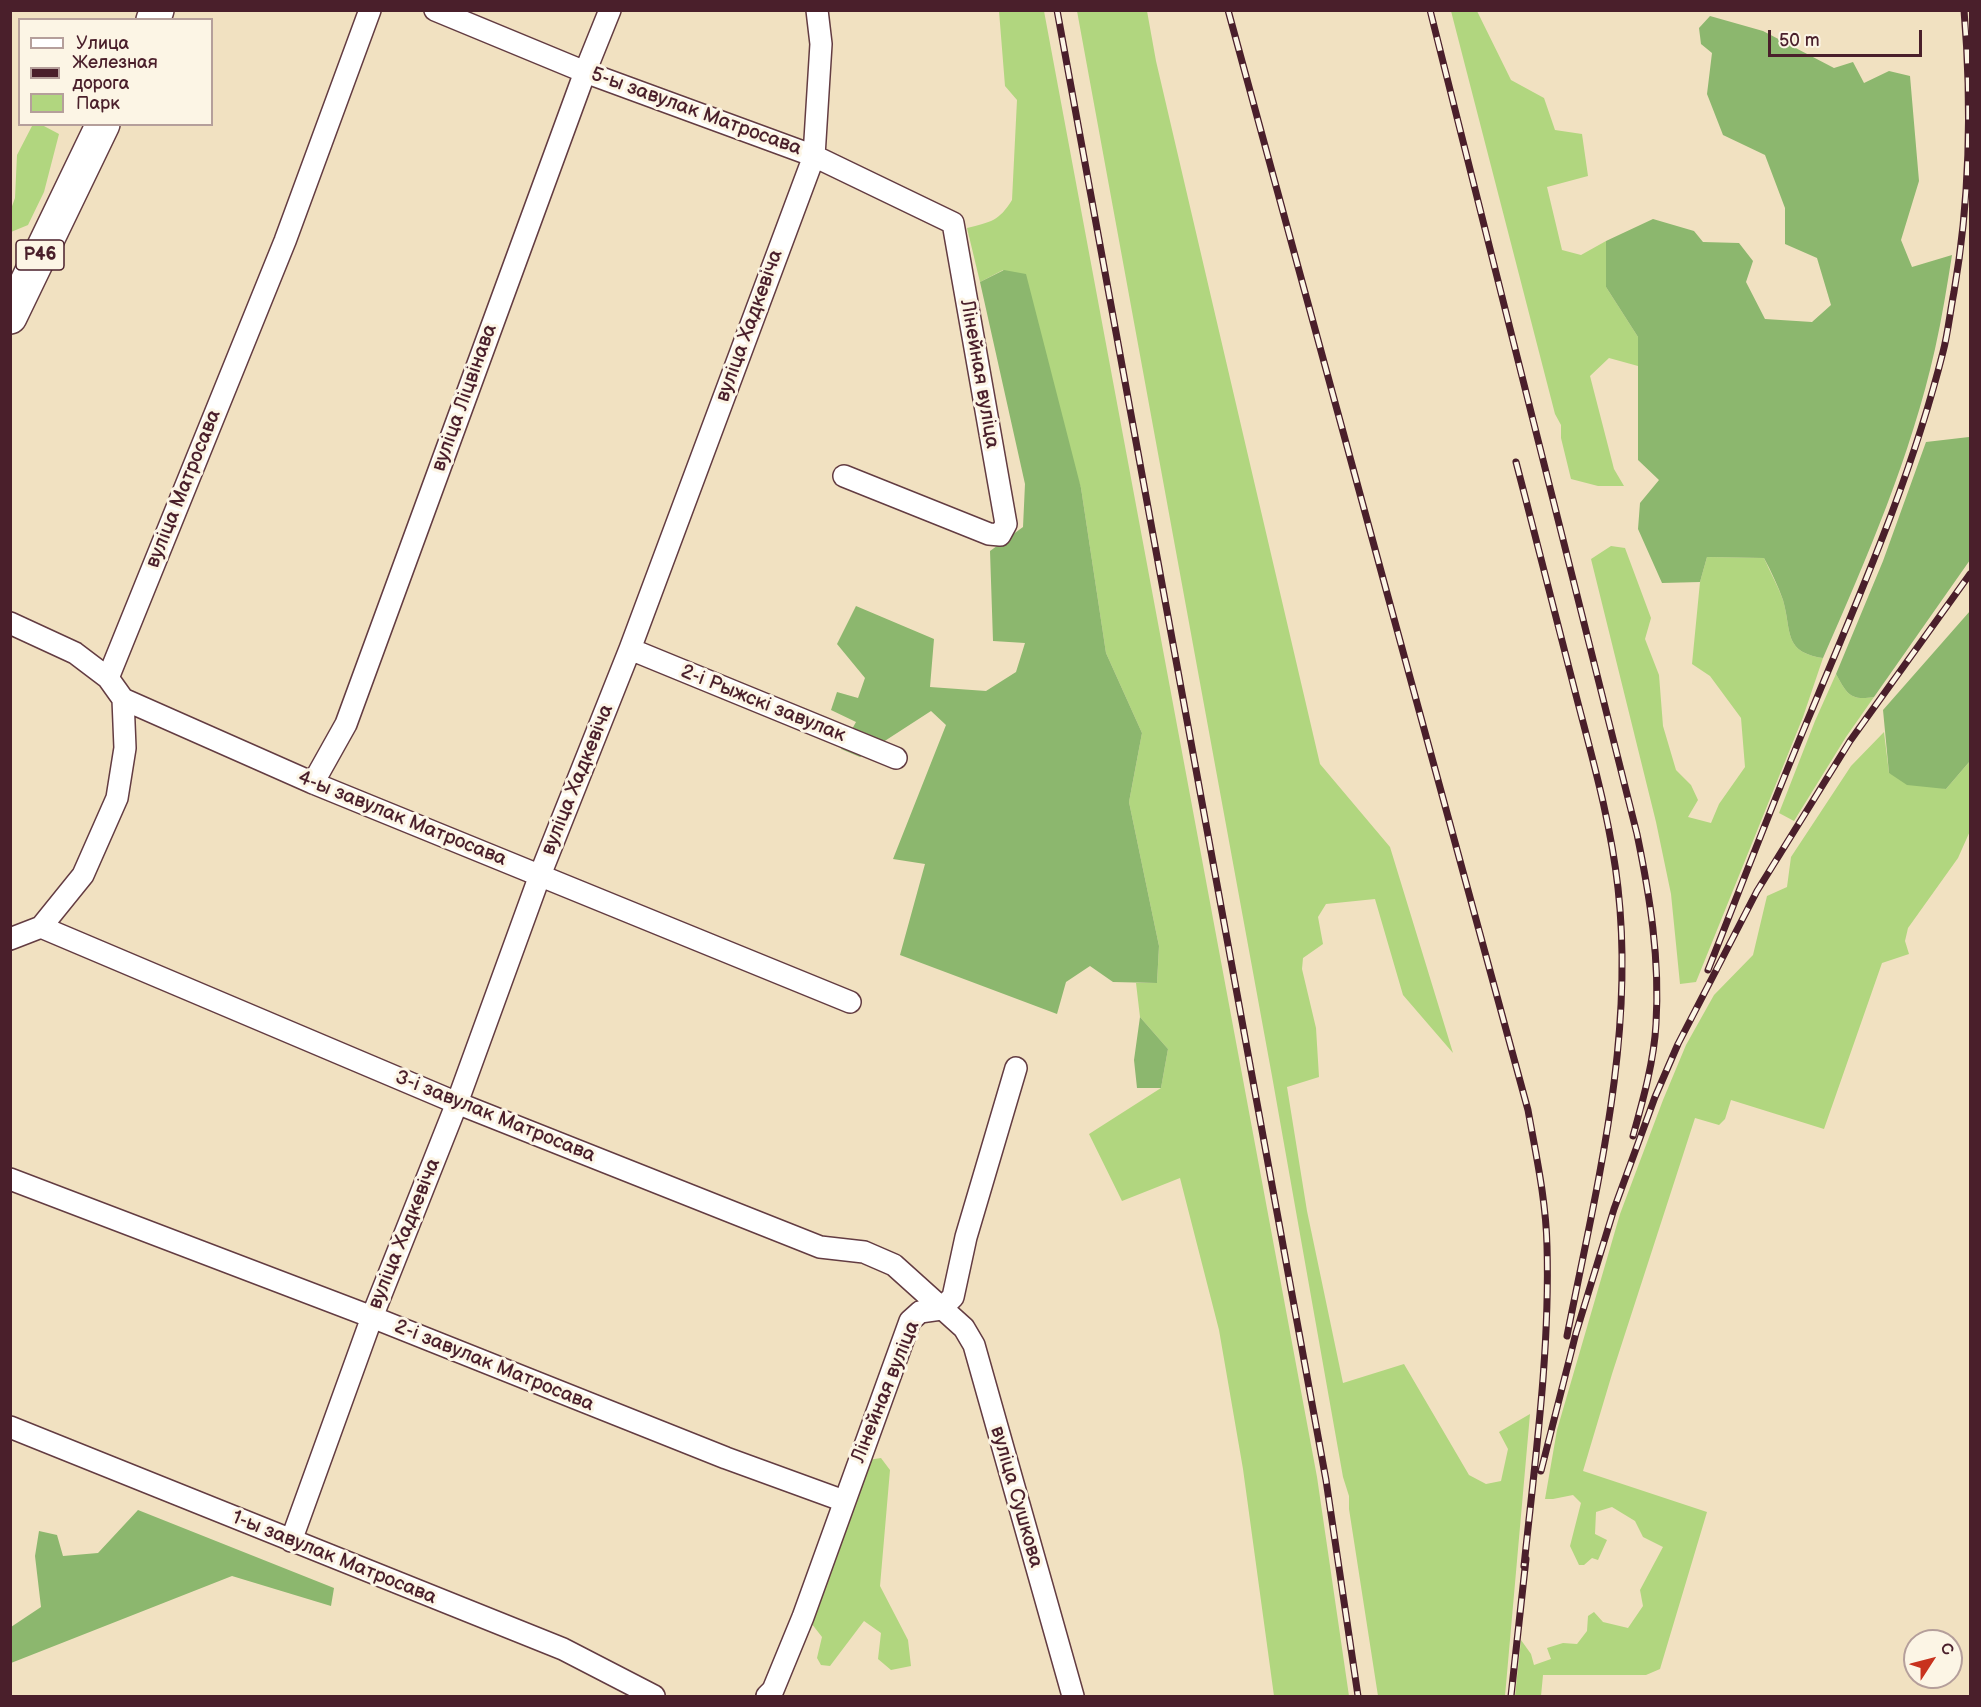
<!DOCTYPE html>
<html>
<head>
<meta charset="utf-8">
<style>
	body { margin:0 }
	#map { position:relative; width:1981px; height:1707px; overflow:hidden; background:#f1e1c1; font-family:"Balsamiq Sans",sans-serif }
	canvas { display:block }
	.frame { position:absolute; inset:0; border:12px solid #4a1f2b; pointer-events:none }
	.legend { position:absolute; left:18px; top:18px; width:195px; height:108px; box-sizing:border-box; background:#fcf5e5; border:2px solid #b59f9b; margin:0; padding:8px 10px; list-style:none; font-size:18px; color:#4a1f2b }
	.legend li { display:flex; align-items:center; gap:12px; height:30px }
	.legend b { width:30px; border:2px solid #b59f9b }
	.north { position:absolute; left:1903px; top:1629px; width:60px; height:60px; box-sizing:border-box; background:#fcf5e5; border:2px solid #b59f9b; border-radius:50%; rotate:54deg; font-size:16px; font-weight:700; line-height:24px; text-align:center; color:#4a1f2b }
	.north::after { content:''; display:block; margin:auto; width:21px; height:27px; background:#c8321e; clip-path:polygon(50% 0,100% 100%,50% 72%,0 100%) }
	.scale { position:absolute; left:1768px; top:30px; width:154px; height:27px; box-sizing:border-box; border:3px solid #4a1f2b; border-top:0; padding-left:8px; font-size:18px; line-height:21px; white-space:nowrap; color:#4a1f2b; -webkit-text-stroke:4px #fcf5e5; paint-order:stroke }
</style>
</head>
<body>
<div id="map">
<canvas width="1981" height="1707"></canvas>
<div class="frame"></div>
<ul class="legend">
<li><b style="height:8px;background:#fff"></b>Улица</li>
<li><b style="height:8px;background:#4a1f2b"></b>Железная дорога</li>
<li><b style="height:16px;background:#b1d67f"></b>Парк</li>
</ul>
<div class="north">С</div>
<div class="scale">50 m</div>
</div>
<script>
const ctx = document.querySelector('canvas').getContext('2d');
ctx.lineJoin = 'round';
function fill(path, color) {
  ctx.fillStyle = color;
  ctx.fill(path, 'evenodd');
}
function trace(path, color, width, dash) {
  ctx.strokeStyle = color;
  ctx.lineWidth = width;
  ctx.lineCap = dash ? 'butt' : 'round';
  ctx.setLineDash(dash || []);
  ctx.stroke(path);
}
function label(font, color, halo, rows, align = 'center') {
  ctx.font = font + ' "Balsamiq Sans",sans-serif';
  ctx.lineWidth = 6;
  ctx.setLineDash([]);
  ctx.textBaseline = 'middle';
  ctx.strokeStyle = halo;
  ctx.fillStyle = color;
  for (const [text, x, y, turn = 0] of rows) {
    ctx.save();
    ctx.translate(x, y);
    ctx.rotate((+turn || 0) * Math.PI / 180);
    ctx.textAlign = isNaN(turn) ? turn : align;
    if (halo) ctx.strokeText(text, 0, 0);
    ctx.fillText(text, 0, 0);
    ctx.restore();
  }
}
fill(new Path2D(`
	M 999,11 L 1044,11 L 1317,1477 L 1349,1696 L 1274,1696 L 1243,1469 L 1219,1330 L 1180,1178 L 1122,1201 L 1089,1134 L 1161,1088 L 1168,1049 L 1140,1017 L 1136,983 L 1157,983 L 1159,946 L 1129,802 L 1142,733 L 1106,653 L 1081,488 L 1003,270 L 980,282 L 967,228 C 991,222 999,221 1012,200 L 1017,100 L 1005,86 Z
	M 1077,11 L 1147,11 L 1156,61 L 1320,764 L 1390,847 L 1453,1053 L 1403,995 L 1375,899 L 1326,904 L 1318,917 L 1323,944 L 1303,958 L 1302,969 L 1316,1028 L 1319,1077 L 1287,1087 L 1307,1211 L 1343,1383 L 1404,1364 L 1469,1475 L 1486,1484 L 1501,1481 L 1508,1449 L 1499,1432 L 1530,1414 L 1505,1696 L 1378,1696 L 1349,1509 L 1349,1496 L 1343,1477 L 1272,1076 Z
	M 1451,11 L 1477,11 L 1511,80 L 1544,98 L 1555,130 L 1582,134 L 1588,176 L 1547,187 L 1562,250 L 1581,255 L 1606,241 L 1606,287 L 1638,337 L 1638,366 L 1609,358 L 1590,376 L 1614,469 L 1624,486 L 1598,486 L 1571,479 L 1561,438 L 1561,425 L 1555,414 Z
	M 42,125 L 59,134 L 44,192 L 28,225 L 11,232 L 11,209 L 15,198 L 17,155 L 32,126 Z
	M 1611,546 L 1625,548 L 1651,618 L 1645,639 L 1659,675 L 1663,726 L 1676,770 L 1691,785 L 1698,800 L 1688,817 L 1711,823 L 1719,804 L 1745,767 L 1741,718 L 1710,676 L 1692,664 L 1700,582 L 1707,557 L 1764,558 C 1770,572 1778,586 1783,600 C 1792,631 1783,652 1823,658 L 1803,717 L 1696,982 L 1680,984 L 1671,894 L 1656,822 L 1591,559 Z
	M 1836,674 C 1847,694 1850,701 1874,697 L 1846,737 L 1794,821 L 1779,813 L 1815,721 Z
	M 1884,732 L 1889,773 L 1946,789 L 1970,761 L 1970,831 L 1958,858 L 1908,928 L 1905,941 L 1909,954 L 1882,963 L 1824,1129 L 1731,1100 L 1725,1119 L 1719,1125 L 1695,1118 L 1612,1374 L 1583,1471 L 1707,1512 L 1660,1669 L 1646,1675 L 1543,1675 L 1541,1696 L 1515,1696 L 1521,1640 L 1531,1654 L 1534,1665 L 1551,1659 L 1547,1648 L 1563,1643 L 1577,1644 L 1587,1631 L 1588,1616 L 1594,1612 L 1603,1622 L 1628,1628 L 1643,1606 L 1640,1590 L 1663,1547 L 1643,1537 L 1635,1521 L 1612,1507 L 1596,1512 L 1595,1534 L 1607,1540 L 1598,1560 L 1592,1558 L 1584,1565 L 1579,1565 L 1570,1546 L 1581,1503 L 1573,1495 L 1553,1499 L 1545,1499 L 1557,1430 L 1620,1214 L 1663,1100 L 1686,1045 L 1714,995 L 1753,955 L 1767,896 L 1787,887 L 1791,857 L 1851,766 Z
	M 881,1458 L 890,1470 L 880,1586 L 908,1640 L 911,1666 L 891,1670 L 878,1659 L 881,1633 L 864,1621 L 830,1666 L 821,1665 L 817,1658 L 822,1637 L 808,1619 L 868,1460 Z`), '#b1d67f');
fill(new Path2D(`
	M 1710,16 L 1763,31 L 1834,68 L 1853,62 L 1864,83 L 1889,71 L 1910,76 L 1919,181 L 1901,240 L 1912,267 L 1952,255 C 1947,286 1942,318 1935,349 C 1911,456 1867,558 1823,658 C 1783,652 1792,631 1783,600 C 1778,586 1771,571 1764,558 L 1707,557 L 1700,582 L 1662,583 L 1638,529 L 1640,503 L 1659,480 L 1638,460 L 1638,337 L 1606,287 L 1606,241 L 1653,219 L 1694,231 L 1703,242 L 1739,243 L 1753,261 L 1746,282 L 1765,319 L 1812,322 L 1831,305 L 1817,258 L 1785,244 L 1785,208 L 1765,155 L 1723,135 L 1707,94 L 1712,53 L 1701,44 L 1699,28 Z
	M 1004,270 L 1026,274 L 1081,488 L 1106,653 L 1142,733 L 1129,802 L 1159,946 L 1157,983 L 1113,982 L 1090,966 L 1066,982 L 1057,1014 L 900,955 L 925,864 L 893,859 L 946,725 L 931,711 L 860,757 L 841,749 L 856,722 L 831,710 L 837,692 L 858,698 L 865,678 L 837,644 L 856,606 L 934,639 L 930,687 L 986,691 L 1016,672 L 1025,643 L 993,641 L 990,551 L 1023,527 L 1025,484 L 980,282 Z
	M 1969,437 L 1970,560 L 1874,697 C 1850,701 1847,694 1836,674 L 1883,561 L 1926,442 Z
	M 1970,611 L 1970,761 L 1946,789 L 1907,785 L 1889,773 L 1883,710 Z
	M 1140,1017 L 1168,1049 L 1161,1088 L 1137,1088 L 1134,1060 Z
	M 138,1510 L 334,1588 L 331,1606 L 232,1576 L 11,1663 L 11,1627 L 41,1607 L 35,1556 L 39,1531 L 57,1535 L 63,1556 L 98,1553 Z`), '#8cb76e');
const minor = new Path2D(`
	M 435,10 L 585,72 L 814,156 L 953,223 L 1006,524 L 1000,535 L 989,534 L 844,476
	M 10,623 L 75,653 L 108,678
	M 630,649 L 896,758
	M 123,699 L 313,783 L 850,1002
	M 313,783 L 346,724 L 585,72 L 610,10
	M 41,927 L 457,1103 L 820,1247 L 864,1252 L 894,1265 L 964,1328 L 974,1345 L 1073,1696
	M 10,939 L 41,927 L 83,875 L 117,798 L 125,748 L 123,699 L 108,678 L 285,241 L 370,10
	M 10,1179 L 372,1317 L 726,1458 L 844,1501
	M 10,1427 L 563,1649 L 654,1696
	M 291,1541 L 372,1317 L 457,1103 L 540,875 L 630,649 L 814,156 L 821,44 L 817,10
	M 767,1696 L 773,1690 L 803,1617 L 910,1321 L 920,1312 L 941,1309 L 953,1297 L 966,1237 L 1016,1068`);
const primary = new Path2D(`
	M 153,20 L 157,10
	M 10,317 L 103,124`);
trace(minor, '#633c42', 24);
trace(primary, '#633c42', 36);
trace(minor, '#fff', 21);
trace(primary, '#fff', 33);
const rail = new Path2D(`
	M 1057,10 L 1326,1480 L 1358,1696
	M 1228,10 L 1528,1110 C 1536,1155 1546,1200 1547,1246 C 1550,1352 1535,1460 1524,1566
	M 1430,10 L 1637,834 C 1650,897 1660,959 1656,1024 C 1654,1061 1643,1100 1633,1136
	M 1516,462 C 1537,542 1557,622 1578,703 C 1594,764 1611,825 1618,888 C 1635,1039 1596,1189 1567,1336
	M 1708,970 C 1742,884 1775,797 1811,712 C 1860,594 1912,476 1943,352 C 1948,333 1950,312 1954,292 C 1970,199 1972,105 1964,10
	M 1541,1471 L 1576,1333 L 1614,1209 L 1655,1097 L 1678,1044 L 1757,891 L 1850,741 L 1970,574
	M 1511,1696 L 1526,1559`);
trace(rail, '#4a1f2b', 7);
trace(rail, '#fcf5e5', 4.5, [14]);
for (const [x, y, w] of [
	[40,255,48]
]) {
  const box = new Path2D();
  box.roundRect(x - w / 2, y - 15, w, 30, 4.5);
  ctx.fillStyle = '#fcf5e5';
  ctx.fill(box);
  trace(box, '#4a1f2b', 1.5);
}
label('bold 18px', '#4a1f2b', null, [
	["Р46",40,255]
]);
label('20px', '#4a1f2b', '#fcf5e5', [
	["5-ы завулак Матросава",696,112,20],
	["вуліца Хадкевіча",750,326,-70],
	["Лінейная вуліца",979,374,80],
	["вуліца Ліцвінава",465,398,-70],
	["вуліца Матросава",184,489,-68],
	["2-і Рыжскі завулак",763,704,22],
	["вуліца Хадкевіча",578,780,-68],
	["4-ы завулак Матросава",402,819,22],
	["3-і завулак Матросава",495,1117,22],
	["вуліца Хадкевіча",405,1234,-68],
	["2-і завулак Матросава",494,1366,22],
	["Лінейная вуліца",886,1392,-68],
	["вуліца Сушкова",1016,1497,74],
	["1-ы завулак Матросава",334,1558,22]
]);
</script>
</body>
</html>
